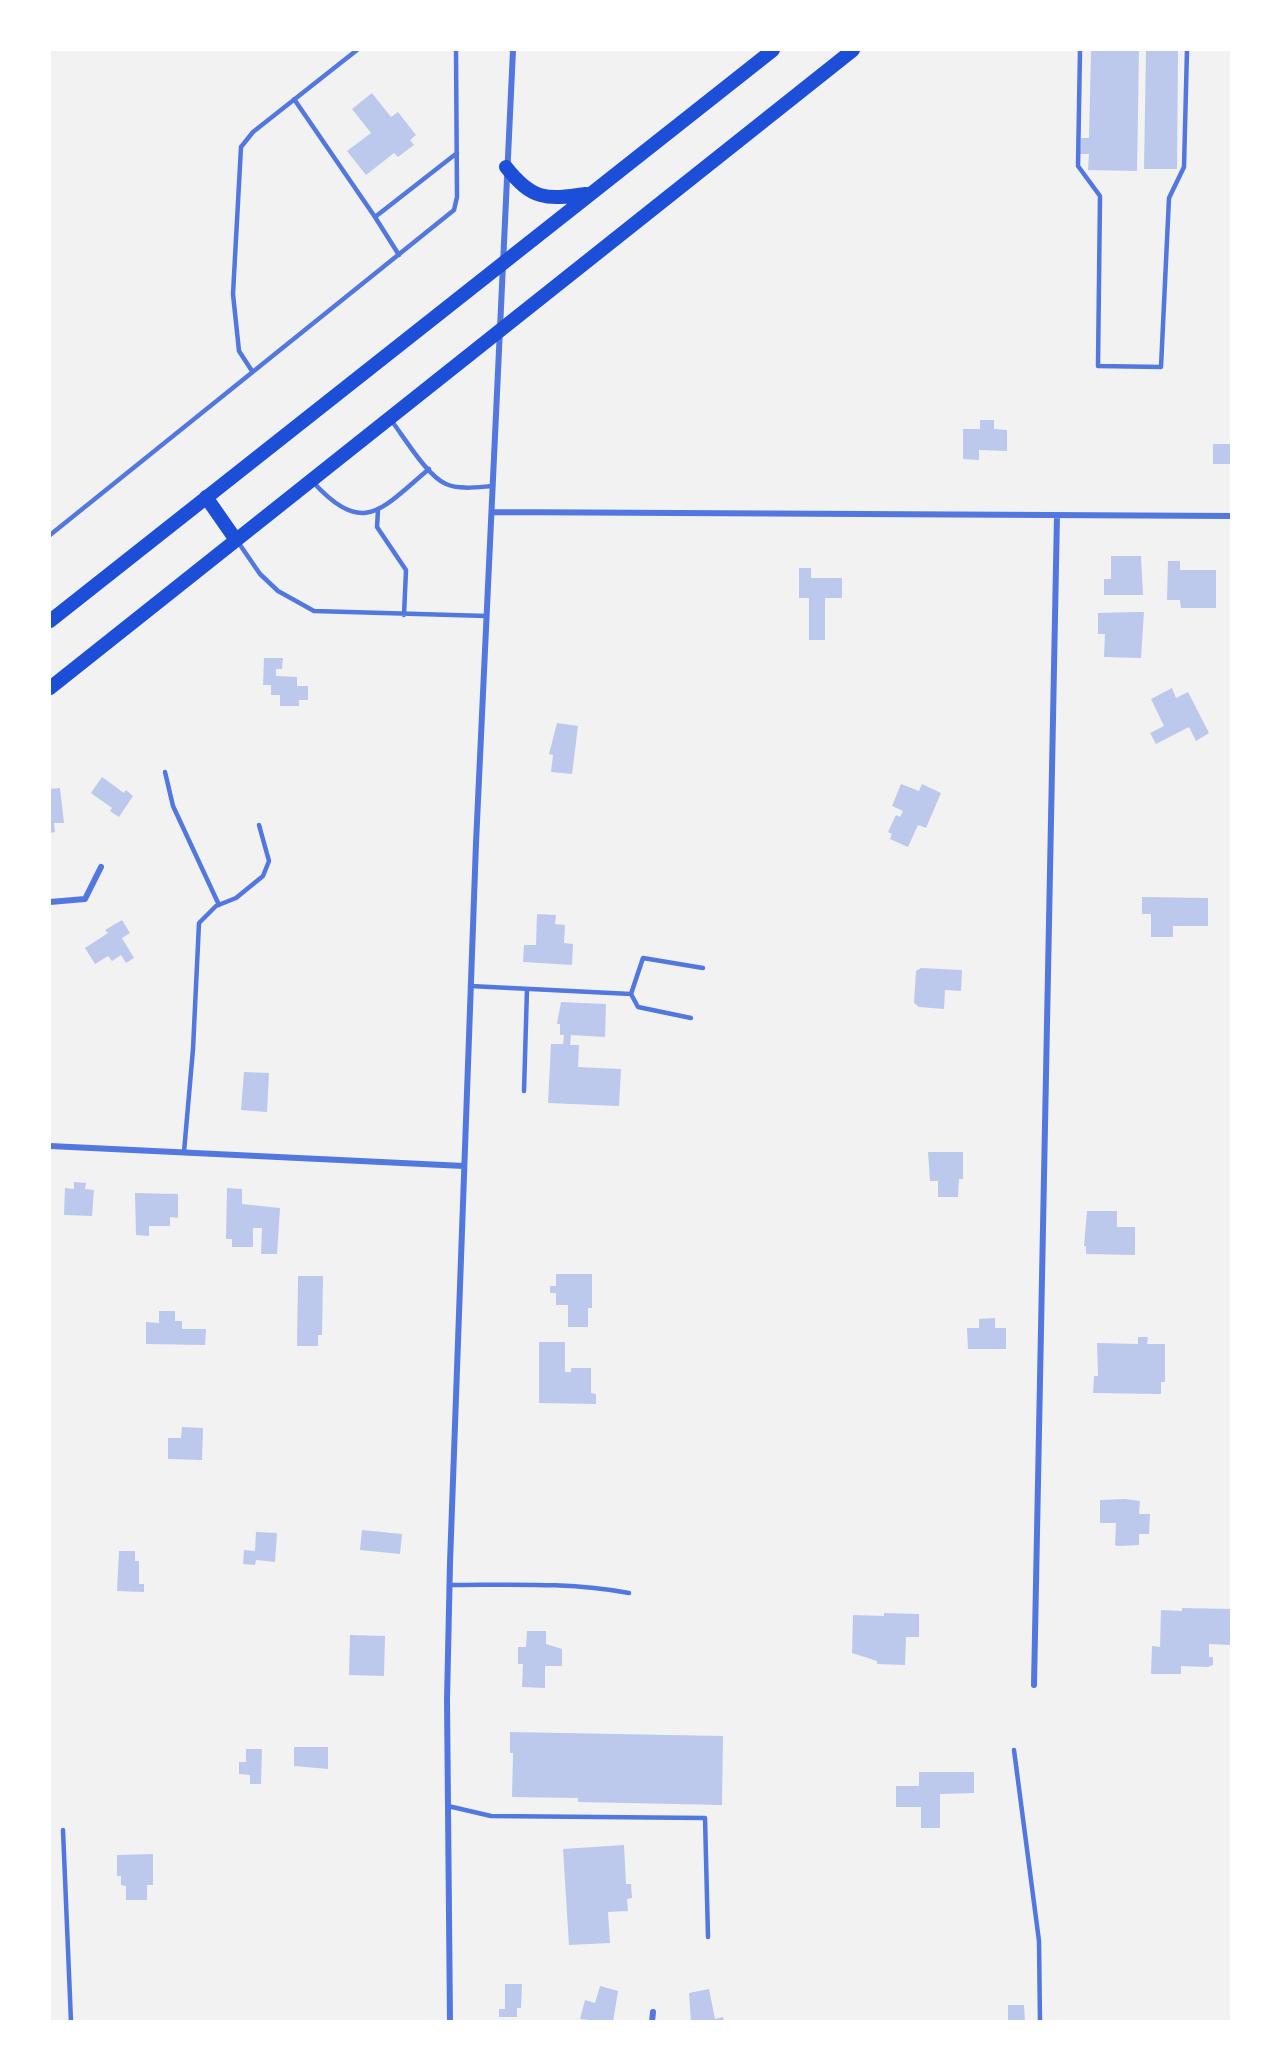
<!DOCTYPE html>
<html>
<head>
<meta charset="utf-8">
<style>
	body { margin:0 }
	#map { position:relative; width:1281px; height:2071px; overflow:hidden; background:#f2f2f2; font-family:"Source Sans 3",sans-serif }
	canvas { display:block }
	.frame { position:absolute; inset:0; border:51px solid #fff; pointer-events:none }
</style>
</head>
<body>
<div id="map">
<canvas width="1281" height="2071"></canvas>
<div class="frame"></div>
</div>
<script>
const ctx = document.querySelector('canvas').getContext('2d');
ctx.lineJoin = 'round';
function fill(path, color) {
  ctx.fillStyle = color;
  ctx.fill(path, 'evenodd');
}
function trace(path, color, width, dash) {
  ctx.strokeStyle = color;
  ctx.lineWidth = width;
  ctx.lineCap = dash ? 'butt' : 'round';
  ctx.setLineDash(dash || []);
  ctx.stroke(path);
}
fill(new Path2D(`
	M 1091,50 L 1139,50 L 1137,171 L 1088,170 L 1089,154 L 1080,154 L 1081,138 L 1089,138 Z
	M 1146,50 L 1178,50 L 1177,169 L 1144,169 Z
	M 372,93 L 391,117 L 398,112 L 416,135 L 410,140 L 414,145 L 398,157 L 394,153 L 366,175 L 347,151 L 371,133 L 352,109 Z
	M 980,420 L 994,420 L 994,429 L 1007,430 L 1007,451 L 979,450 L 979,460 L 963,459 L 963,429 L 980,429 Z
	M 1213,444 L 1232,444 L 1231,464 L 1213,464 Z
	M 1111,556 L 1141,556 L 1143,595 L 1104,595 L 1104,579 L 1111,579 Z
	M 1168,561 L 1180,561 L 1180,570 L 1216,570 L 1216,608 L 1181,608 L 1180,600 L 1167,600 Z
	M 799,568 L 811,568 L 811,578 L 842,578 L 842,598 L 825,598 L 825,640 L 809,640 L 809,598 L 799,598 Z
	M 1136,612 L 1144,612 L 1141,658 L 1104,657 L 1105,634 L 1098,634 L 1098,613 Z
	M 264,658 L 283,658 L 282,669 L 276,669 L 276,676 L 297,677 L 297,686 L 308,686 L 308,700 L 299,700 L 299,706 L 280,706 L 280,695 L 271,695 L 271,685 L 263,685 Z
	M 1172,688 L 1176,698 L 1188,692 L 1209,733 L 1196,741 L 1189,727 L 1156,744 L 1150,733 L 1164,726 L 1151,699 Z
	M 557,723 L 578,726 L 572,774 L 551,772 L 553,755 L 549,754 Z
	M 102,777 L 124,793 L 126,790 L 133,796 L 119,817 L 110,811 L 112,808 L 91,793 Z
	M 901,784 L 919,791 L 922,784 L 941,793 L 926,828 L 918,825 L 908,847 L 890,839 L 892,834 L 888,832 L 896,815 L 900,817 L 903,811 L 892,806 Z
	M 60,788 L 64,823 L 54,823 L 55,832 L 50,833 L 51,789 Z
	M 1142,897 L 1208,898 L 1208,926 L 1173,926 L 1173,937 L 1151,937 L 1151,914 L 1142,914 Z
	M 537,914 L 556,915 L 555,924 L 565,925 L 564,943 L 573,944 L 572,965 L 523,962 L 524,945 L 536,945 Z
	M 122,920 L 130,933 L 122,938 L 134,958 L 126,963 L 121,955 L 112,961 L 108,956 L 95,964 L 85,948 L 108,933 L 105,930 Z
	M 921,968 L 962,970 L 961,991 L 945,990 L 944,1009 L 919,1007 L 914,1003 L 916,971 Z
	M 561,1002 L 606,1004 L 605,1037 L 571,1035 L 570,1045 L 579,1045 L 578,1067 L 621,1069 L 619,1106 L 548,1103 L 551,1044 L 563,1044 L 564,1035 L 560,1035 L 560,1024 L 557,1024 Z
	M 244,1072 L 269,1073 L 267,1112 L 241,1110 Z
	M 928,1152 L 963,1152 L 963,1179 L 959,1179 L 958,1197 L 938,1197 L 938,1181 L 930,1181 Z
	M 74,1182 L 86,1183 L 85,1189 L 94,1190 L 92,1216 L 64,1215 L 65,1188 L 74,1189 Z
	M 227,1188 L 242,1189 L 242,1204 L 280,1208 L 277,1254 L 261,1254 L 262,1228 L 253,1228 L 253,1247 L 232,1247 L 232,1239 L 226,1239 Z
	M 135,1193 L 178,1194 L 178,1218 L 170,1217 L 170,1226 L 149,1226 L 149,1236 L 136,1235 Z
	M 1087,1211 L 1117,1211 L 1117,1227 L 1135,1227 L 1135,1255 L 1086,1254 L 1086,1246 L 1084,1246 Z
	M 556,1274 L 592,1274 L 592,1308 L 588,1308 L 588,1327 L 568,1327 L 568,1305 L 556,1305 L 556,1293 L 550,1293 L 550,1286 L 556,1286 Z
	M 298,1276 L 323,1276 L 322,1335 L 318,1335 L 318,1346 L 297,1346 Z
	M 159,1311 L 175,1311 L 175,1321 L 182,1321 L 182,1329 L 206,1329 L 205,1345 L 146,1344 L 146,1322 L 159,1323 Z
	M 995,1318 L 995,1328 L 1006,1328 L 1006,1349 L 968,1349 L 967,1328 L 979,1328 L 979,1319 Z
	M 1138,1337 L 1148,1337 L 1147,1344 L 1165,1344 L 1165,1382 L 1161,1382 L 1161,1394 L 1093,1393 L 1094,1376 L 1098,1376 L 1097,1343 L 1138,1344 Z
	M 539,1342 L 565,1342 L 565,1372 L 571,1372 L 571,1368 L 591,1368 L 591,1393 L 596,1394 L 596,1404 L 539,1403 Z
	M 182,1427 L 203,1428 L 202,1460 L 168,1459 L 168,1438 L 181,1438 Z
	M 1125,1499 L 1140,1501 L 1139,1514 L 1150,1514 L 1149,1534 L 1139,1534 L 1139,1545 L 1117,1546 L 1115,1545 L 1116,1523 L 1100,1523 L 1100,1500 Z
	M 362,1530 L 402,1534 L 400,1554 L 360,1550 Z
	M 256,1532 L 277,1533 L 275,1562 L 256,1560 L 255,1565 L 243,1564 L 244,1550 L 255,1551 Z
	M 119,1551 L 135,1551 L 135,1561 L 139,1561 L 139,1584 L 144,1584 L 144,1592 L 117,1591 Z
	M 1182,1608 L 1232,1609 L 1231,1645 L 1209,1644 L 1209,1657 L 1213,1657 L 1213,1665 L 1208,1667 L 1181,1666 L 1181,1674 L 1151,1674 L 1152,1646 L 1160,1647 L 1161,1610 L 1182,1611 Z
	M 884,1613 L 919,1614 L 919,1637 L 906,1637 L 905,1665 L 877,1664 L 877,1661 L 852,1653 L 853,1615 L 884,1616 Z
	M 527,1631 L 546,1631 L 546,1644 L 562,1649 L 562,1666 L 545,1666 L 545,1688 L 522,1687 L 523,1664 L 518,1664 L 518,1647 L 526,1647 Z
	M 350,1635 L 385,1636 L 384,1676 L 349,1675 Z
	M 510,1732 L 723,1736 L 722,1805 L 578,1802 L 578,1798 L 512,1797 L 513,1753 L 510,1753 Z
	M 294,1747 L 328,1747 L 328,1769 L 294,1766 Z
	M 246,1749 L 262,1749 L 261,1784 L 250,1784 L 250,1775 L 239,1774 L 239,1762 L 246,1762 Z
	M 919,1772 L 974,1772 L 974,1793 L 940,1794 L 940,1828 L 921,1828 L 921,1807 L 896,1807 L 896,1786 L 919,1786 Z
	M 624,1845 L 626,1884 L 631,1884 L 632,1898 L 627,1899 L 628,1911 L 608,1912 L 610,1943 L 569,1945 L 563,1849 Z
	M 153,1854 L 153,1885 L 147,1885 L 147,1900 L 126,1900 L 126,1886 L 121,1885 L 121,1876 L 117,1876 L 117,1855 Z
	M 505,1984 L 522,1984 L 521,2008 L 517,2008 L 517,2017 L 499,2017 L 499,2009 L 505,2009 Z
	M 600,1986 L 618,1991 L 613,2022 L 580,2019 L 585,2000 L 595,2003 Z
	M 709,1989 L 715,2019 L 723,2017 L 724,2022 L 691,2022 L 689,1993 Z
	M 1008,2005 L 1024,2005 L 1025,2022 L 1008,2022 Z`), '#bdc9ec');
trace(new Path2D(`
	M 1080,50 L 1078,166 L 1100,196 L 1098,366 L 1161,367 L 1169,198 L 1184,167 L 1187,50
	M 294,99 L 375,217 L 457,153
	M 375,217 L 399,255
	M 252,371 L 239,351 L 233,294 L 241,147 L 253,132 L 357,50
	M 391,420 C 404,437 427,476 446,484 C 460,490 478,487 493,486
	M 312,481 C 364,538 381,509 429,469
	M 378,510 L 377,527 L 406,570 L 404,615
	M 50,535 L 454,210 L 457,197 L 456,50
	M 238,542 L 260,574 L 278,591 L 314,611 L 487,616
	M 165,772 L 173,806 L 219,905
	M 470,986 L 631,994 L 643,958 L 703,968
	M 631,994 L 638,1007 L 691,1018
	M 524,1091 L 527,989
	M 184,1152 L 193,1049 L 199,923 L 216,906 L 236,898 L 263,876 L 269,861 L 259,825
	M 449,1585 C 510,1585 569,1582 629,1593
	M 1014,1750 L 1039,1941 L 1040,2022
	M 448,1806 L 491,1816 L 705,1818 L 708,1937
	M 63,1830 L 71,2022`), '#5277de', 4.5);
trace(new Path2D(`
	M 492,512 L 1232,516
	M 50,902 L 85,899 L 101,867
	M 50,1146 L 464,1166
	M 1034,1685 L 1057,515
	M 450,2022 L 447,1700 L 450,1563 L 476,843 L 513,50
	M 652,2022 L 653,2012`), '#5277de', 6);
trace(new Path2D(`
	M 506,167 C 532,200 546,200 586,194
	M 206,497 L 236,540
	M 50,621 L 773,50
	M 50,688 L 853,50`), '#1d4ed8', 14);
</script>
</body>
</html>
